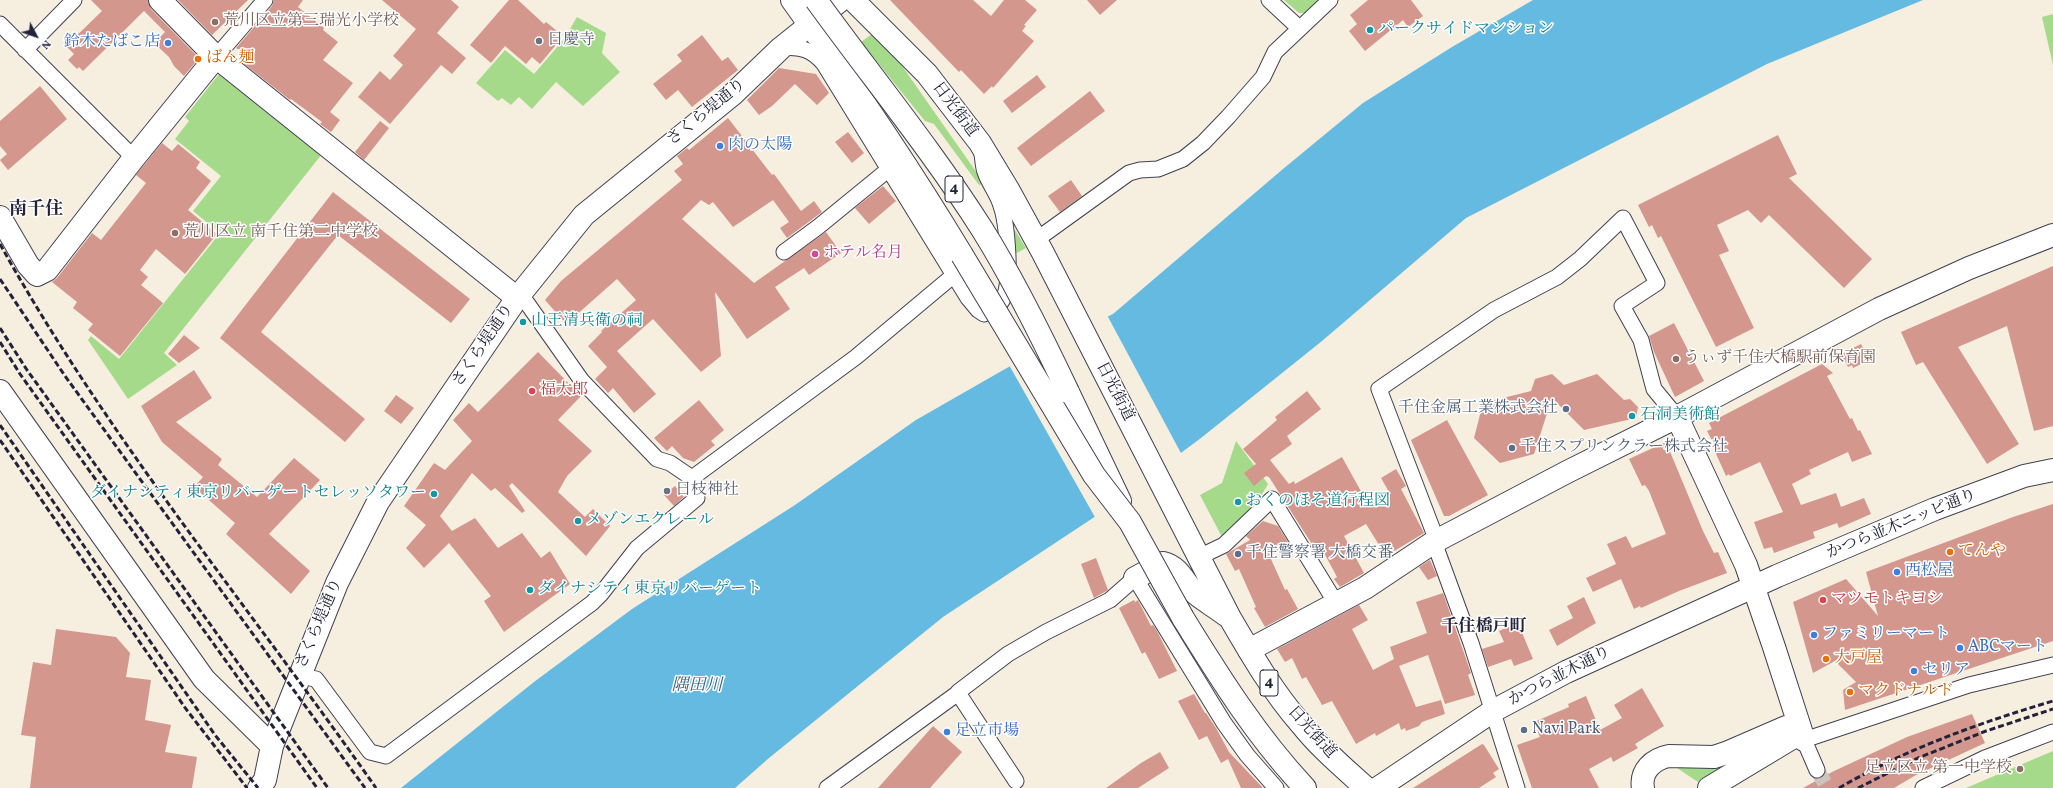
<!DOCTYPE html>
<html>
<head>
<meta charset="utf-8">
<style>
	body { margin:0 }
	#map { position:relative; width:2053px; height:788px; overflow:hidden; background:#f6eede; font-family:Vollkorn,serif }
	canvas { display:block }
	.north { position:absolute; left:16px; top:16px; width:40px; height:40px; -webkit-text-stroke:3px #fff; paint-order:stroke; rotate:131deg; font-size:11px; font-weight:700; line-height:16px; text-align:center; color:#22223b }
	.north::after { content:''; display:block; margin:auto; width:14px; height:18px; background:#22223b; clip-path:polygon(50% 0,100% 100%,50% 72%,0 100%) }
</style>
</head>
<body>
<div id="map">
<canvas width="2053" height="788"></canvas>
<div class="north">N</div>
</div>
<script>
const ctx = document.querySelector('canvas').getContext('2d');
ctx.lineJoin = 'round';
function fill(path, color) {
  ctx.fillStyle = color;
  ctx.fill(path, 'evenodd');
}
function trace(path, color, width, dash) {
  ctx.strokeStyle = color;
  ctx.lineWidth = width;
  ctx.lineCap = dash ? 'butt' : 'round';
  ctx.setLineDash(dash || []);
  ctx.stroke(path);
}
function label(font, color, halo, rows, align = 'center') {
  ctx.font = font + ' Vollkorn,"Noto Serif JP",serif';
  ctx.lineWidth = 3;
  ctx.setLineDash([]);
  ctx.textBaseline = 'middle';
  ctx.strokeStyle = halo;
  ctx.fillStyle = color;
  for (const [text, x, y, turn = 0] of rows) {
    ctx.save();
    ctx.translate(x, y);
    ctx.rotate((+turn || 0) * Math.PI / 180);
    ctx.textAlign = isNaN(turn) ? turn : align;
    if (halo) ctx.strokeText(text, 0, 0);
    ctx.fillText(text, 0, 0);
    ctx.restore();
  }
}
fill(new Path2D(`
	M 1284,0 L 1322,0 L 1309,13 L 1299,13 Z
	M 2053,14 L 2053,65 L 2042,17 Z
	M 577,17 L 606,33 L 602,53 L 620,72 L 583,106 L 556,82 L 532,109 L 519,97 L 511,105 L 502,98 L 498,101 L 476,83 L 505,50 L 534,74 L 564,39 Z
	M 872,34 L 900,63 L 984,183 L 979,185 L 934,124 L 925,121 L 861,42 Z
	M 219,74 L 322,154 L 164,353 L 177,365 L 128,399 L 88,340 L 91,336 L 119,359 L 220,233 L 193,211 L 221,176 L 175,139 L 189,121 L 185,117 Z
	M 1013,227 L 1026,248 L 1013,255 Z
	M 1236,441 L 1268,484 C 1257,504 1241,524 1222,537 L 1200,495 L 1222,483 Z
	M 2053,751 L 2053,788 L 1966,788 Z
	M 1712,765 L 1718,770 L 1698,782 L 1674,766 Z`), '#a6da8b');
fill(new Path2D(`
	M 1533,0 L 1923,0 L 1767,64 L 1466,218 L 1322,341 L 1201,438 L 1096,516 L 943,617 L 769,758 L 735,788 L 401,788 L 534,682 L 632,609 L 795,505 L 916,420 L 1033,353 L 1113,314 L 1283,169 L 1363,103 L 1452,47 Z`), '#64bae1');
fill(new Path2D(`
	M 1107,315 L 1182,455 L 1096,519 L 1009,365 Z`), '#f6eede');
fill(new Path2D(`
	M 91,0 L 148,0 L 151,9 L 199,58 L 184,76 L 174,66 L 169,57 L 154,43 L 165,32 L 144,11 L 83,71 L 79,67 L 77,69 L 68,60 L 74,54 L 66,46 L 102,11 Z
	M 178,0 L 248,0 L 212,35 Z
	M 274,0 L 303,0 L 298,7 L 324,28 L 323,30 L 338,42 L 323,60 L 353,83 L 330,112 L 340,120 L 331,132 L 320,124 L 322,122 L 291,99 L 290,100 L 243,63 L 248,57 L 236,48 L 272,6 Z
	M 382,0 L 451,0 L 459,7 L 437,33 L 466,58 L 452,74 L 441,65 L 390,124 L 358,97 L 380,71 L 390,80 L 403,65 L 393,56 L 416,29 Z
	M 509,0 L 518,0 L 544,24 L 546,22 L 557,31 L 554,34 L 560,40 L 540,64 L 532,57 L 526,64 L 505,46 L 491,63 L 470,45 Z
	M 890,0 L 973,0 L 991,16 L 1004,0 L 1025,0 L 1037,10 L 1024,25 L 1026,26 L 1022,31 L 1034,41 L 993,88 L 992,86 L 984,94 L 961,70 L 959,72 Z
	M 1087,0 L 1117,0 L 1100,15 Z
	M 1368,0 L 1411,0 L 1423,16 L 1408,27 L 1403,20 L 1365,51 L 1349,31 L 1357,24 L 1350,15 Z
	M 702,35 L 722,61 L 728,57 L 738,70 L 692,107 L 678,90 L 666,100 L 653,84 L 682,61 L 677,55 Z
	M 779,68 L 816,74 L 829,93 L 817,105 L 795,84 L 772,106 L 759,115 L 747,100 Z
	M 1037,75 L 1046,87 L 1012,113 L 1003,101 Z
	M 40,86 L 67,119 L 8,170 L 0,160 L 7,154 L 0,146 L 0,121 Z
	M 1090,91 L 1105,111 L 1031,166 L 1017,148 Z
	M 728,118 L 772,175 L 774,174 L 801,211 L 814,201 L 822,212 L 787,238 L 780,228 L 789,222 L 773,200 L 733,227 L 713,202 L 709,205 L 701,200 L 682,219 L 754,283 L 826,232 L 841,253 L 809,275 L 804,268 L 775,287 L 790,309 L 747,339 L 715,292 L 721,356 L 701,372 L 653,319 L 617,351 L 656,394 L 634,413 L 613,388 L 608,393 L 595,379 L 607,367 L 588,346 L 602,332 L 601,331 L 636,300 L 617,279 L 566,324 L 545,300 L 561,281 L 682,180 L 674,171 L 683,164 L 677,156 L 687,148 L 689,150 Z
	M 380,121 L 389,128 L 364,160 L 355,152 Z
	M 848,132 L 864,153 L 852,163 L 835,142 Z
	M 1778,135 L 1797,174 L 1789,178 L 1872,259 L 1844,288 L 1769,215 L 1761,223 L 1748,210 L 1717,225 L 1729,251 L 1719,255 L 1754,328 L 1716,347 L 1661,236 L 1658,238 L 1652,225 L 1649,227 L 1638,205 Z
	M 162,143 L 172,151 L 178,144 L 200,162 L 196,168 L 211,181 L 188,210 L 217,234 L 185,274 L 156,249 L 140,270 L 148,277 L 141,285 L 163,303 L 120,356 L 88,330 L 93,324 L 73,308 L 77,302 L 52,282 L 57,278 L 92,233 L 101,240 L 146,183 L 136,175 Z
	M 1071,180 L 1082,196 L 1060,212 L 1048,196 Z
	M 883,186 L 896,201 L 869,224 L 855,208 Z
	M 333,192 L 470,299 L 451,323 L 338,235 L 261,332 L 365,419 L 345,442 L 220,338 Z
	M 2053,266 L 2053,426 L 2034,431 L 2007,326 L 1958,347 L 2019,444 L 1987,464 L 1923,362 L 1916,365 L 1901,332 Z
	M 1674,323 L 1704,381 L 1675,397 L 1654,352 L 1649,336 Z
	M 184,335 L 200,348 L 179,363 L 168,354 Z
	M 1861,344 L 1869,360 L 1853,368 L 1852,365 L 1848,367 L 1841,354 Z
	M 538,352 L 581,396 L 558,420 L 592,451 L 567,476 L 558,492 L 585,517 L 593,509 L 610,526 L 586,556 L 512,483 L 509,486 L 525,511 L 522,513 L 495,488 L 491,491 L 472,473 L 440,516 L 452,531 L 475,518 L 498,548 L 522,533 L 541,558 L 550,551 L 570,584 L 504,632 L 484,601 L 491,596 L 449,543 L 424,568 L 406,548 L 426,525 L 404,506 L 434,463 L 445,470 L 472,441 L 453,420 L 469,403 L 478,412 Z
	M 1822,364 L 1833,373 L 1827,376 L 1850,419 L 1852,418 L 1858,431 L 1860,430 L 1872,454 L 1852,462 L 1848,452 L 1809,470 L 1811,474 L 1792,484 L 1801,505 L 1836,493 L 1841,507 L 1864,498 L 1871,514 L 1839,528 L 1837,523 L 1813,532 L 1815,538 L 1774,553 L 1772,547 L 1764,549 L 1754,522 L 1783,512 L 1760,462 L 1730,476 L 1729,474 L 1726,476 L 1713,447 L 1715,446 L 1707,431 L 1712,429 L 1709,423 Z
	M 194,370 L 212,398 L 176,422 L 222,459 L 218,465 L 257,497 L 294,458 L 320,480 L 269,534 L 310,571 L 291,594 L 226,534 L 235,523 L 194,487 L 203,477 L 162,442 L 141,406 Z
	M 1552,374 L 1564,385 L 1597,374 L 1624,400 L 1630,399 L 1638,407 L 1636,418 L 1584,430 L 1552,398 L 1534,454 L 1500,463 L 1474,438 L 1483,403 L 1531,391 L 1535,379 Z
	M 1307,391 L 1321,409 L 1287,436 L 1292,444 L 1270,460 L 1289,484 L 1294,481 L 1295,484 L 1342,457 L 1368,504 L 1389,492 L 1381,478 L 1396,469 L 1406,486 L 1401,489 L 1424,533 L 1386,556 L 1366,524 L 1344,536 L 1364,573 L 1340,587 L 1334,579 L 1337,577 L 1322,549 L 1317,552 L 1269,477 L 1266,476 L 1254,486 L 1244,473 L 1256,464 L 1243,449 L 1277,420 L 1275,417 Z
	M 396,395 L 414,408 L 401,424 L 384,411 Z
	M 699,400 L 724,430 L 711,441 L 715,445 L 694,462 L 683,458 L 672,446 L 667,451 L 654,438 Z
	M 1447,420 L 1488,495 L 1449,516 L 1444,516 L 1411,440 Z
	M 1666,442 L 1703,531 L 1714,553 L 1718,552 L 1727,573 L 1679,591 L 1641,608 L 1640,606 L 1634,609 L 1621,579 L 1593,592 L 1586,578 L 1616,564 L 1607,544 L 1626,536 L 1632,548 L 1666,534 L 1649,491 L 1645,485 L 1642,486 L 1629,459 Z
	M 675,486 L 684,497 L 674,506 L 664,495 Z
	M 2053,504 L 2053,641 L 1845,710 L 1843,690 L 1856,682 L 1835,661 L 1813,673 L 1793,602 L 1846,579 L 1878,616 L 1866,572 L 2013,517 Z
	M 1263,521 L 1278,526 L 1288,542 L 1270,557 L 1285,590 L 1287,589 L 1298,609 L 1265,627 L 1254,608 L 1256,607 L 1239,569 L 1235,571 L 1226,554 L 1250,540 L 1246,536 Z
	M 1096,558 L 1108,590 L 1094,598 L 1081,564 Z
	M 1430,560 L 1437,576 L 1428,580 L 1419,567 Z
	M 1443,593 L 1471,673 L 1468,675 L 1475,695 L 1445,704 L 1428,655 L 1399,666 L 1416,707 L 1441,700 L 1445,714 L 1422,722 L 1419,726 L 1406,731 L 1405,728 L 1401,730 L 1399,723 L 1376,736 L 1375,733 L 1356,744 L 1332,701 L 1322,705 L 1306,677 L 1302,679 L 1292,658 L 1285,662 L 1277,649 L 1359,605 L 1368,620 L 1352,629 L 1373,670 L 1394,659 L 1390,647 L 1427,633 L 1416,602 Z
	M 1584,597 L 1596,623 L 1557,646 L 1549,630 L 1573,618 L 1567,606 Z
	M 1134,600 L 1135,602 L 1138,600 L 1151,626 L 1153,625 L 1156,629 L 1177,671 L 1159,679 L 1145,652 L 1142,654 L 1119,608 Z
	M 1518,623 L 1533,659 L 1514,666 L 1511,659 L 1488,667 L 1482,649 L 1504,642 L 1499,631 Z
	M 56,629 L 116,637 L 130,653 L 126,677 L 151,680 L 145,720 L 171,725 L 165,752 L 197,757 L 192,788 L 30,788 L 36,737 L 21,735 L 33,662 L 51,665 Z
	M 1642,688 L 1664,726 L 1635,744 L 1638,748 L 1613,762 L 1611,757 L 1589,769 L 1599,788 L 1532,788 L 1517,745 L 1540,737 L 1534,722 L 1569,707 L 1568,704 L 1586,696 L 1600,730 L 1622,718 L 1614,705 Z
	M 1194,694 L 1205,713 L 1206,713 L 1216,728 L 1229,752 L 1263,788 L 1241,788 L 1228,759 L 1221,763 L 1207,736 L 1199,740 L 1178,701 Z
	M 1972,714 L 1985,743 L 1916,775 L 1894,788 L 1803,788 L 1832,772 L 1907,737 Z
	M 933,726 L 962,752 L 930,788 L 878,788 Z
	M 1482,744 L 1484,745 L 1499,769 L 1493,773 L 1496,777 L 1479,788 L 1413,788 Z
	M 1160,752 L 1169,768 L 1138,788 L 1106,788 L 1141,763 Z`), '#d3978e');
trace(new Path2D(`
	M 1817,770 L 1828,788`), '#ccc5bd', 15, [15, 8]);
const street = new Path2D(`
	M 1269,0 L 1299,28
	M 0,24 L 134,158
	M 781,48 C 799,46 812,49 824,64 L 968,298 L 978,310 L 984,314 C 997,311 1005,300 1007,286 C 1010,269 1007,222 1001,206 C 998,194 989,184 985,172 C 983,167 983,160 982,154
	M 25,50 L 74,0
	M 216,57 L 265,0
	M 1036,240 L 1129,173 L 1140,170 L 1158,169 L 1183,159 L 1203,143 L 1228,117 L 1263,77 L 1275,52 L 1330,0
	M 784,252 L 818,227 L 889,169
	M 517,298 L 527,303 L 582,381 L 657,459 L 670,463 L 692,478
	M 1437,541 L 1379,389 L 1494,310 L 1557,277 L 1580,259 L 1623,218 L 1657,283 L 1622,306 L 1641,340 L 1654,389 L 1677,417
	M 1434,542 L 1471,643 L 1517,788
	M 1199,557 L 1224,545 L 1272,499 L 1336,603
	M 299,676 L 316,679 L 370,752 L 386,756 L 592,603 L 601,594 L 637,548 L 697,498 L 692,478 L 856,357 L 954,275
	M 958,693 L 1016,781
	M 1817,770 L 1804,740 L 1969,685 L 2053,665
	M 827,788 L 958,693 L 958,692 L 1008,654 L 1046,632 L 1110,600 L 1135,578 L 1224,723 L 1247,755 L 1276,788
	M 1923,788 L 1985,758 L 2053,732`);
const secondary = new Path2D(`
	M 160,0 L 216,57 L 517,298
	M 0,217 L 28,265 L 37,275 L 47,270 L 134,158 L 216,57
	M 0,391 L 204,679 L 272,746
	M 1677,417 L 1879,309 L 1969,268 L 2053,235
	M 1249,650 L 1365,588 L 1434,542 L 1567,472 L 1677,417 L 1746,565 L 1774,647 L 1804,740
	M 259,788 L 265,780 L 272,746 L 337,583 L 378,502 L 517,298 L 584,215 L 732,95 L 781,48 L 841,0
	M 1378,788 L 1493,711 L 1566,672 L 1777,576 L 1935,509 L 2024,476 L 2053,470
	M 1643,788 C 1640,771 1653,759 1669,756 L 1714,757 L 1726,753 L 1786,727 L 1799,729
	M 1709,788 L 1792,738`);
const highway = new Path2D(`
	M 792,0 C 852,83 909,167 962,255
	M 853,0 L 927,74 L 980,143 L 1009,191 L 1043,253 L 1230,618 C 1251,654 1273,692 1301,724 C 1320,748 1344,768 1366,788
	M 1068,392 L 1120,501
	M 1135,578 L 1163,563 C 1180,567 1184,583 1196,594 C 1206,602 1217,608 1227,616
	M 1183,618 C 1220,678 1257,737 1305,788`);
trace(street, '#424153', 17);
trace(secondary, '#424153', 24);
trace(highway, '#424153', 24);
trace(street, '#fff', 15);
trace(secondary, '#fff', 22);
trace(highway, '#fff', 22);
trace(new Path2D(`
	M 0,244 C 107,437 250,608 376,788
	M 0,279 L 65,376 L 365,788
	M 0,328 L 27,370 L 328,788
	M 0,342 L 20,374 L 317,788
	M 0,425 L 215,735 L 258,788
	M 0,440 L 186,709 L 247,788
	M 1839,788 C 1906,749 1979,723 2053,701
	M 1858,788 L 1918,758 L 1986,731 L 2053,709`), '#22223b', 3, [6, 3]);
const highwayBridge = new Path2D(`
	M 816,0 C 871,76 931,149 982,229 C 1014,280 1042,337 1068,392
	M 962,255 L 1094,475 L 1130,522 L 1183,618`);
trace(highwayBridge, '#424153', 24, []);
trace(highwayBridge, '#fff', 22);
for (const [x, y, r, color] of [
	[215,22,4,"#8d6e63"],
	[1370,30,4,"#0f9aa8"],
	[539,41,4,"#6b7280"],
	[168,43,4,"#3f7fe0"],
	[198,59,4,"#e8710a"],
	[720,146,4,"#3f7fe0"],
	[175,233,4,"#8d6e63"],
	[815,254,4,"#d1479c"],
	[523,322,4,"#0f9aa8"],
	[1676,359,4,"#8d6e63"],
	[532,391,4,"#e0444e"],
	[1566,409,4,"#5c6f8a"],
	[1632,416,4,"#0f9aa8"],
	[1512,448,4,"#5c6f8a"],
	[667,491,4,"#6b7280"],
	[434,494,4,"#0f9aa8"],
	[1238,502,4,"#0f9aa8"],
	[578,521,4,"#0f9aa8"],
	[1950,552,4,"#e8710a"],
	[1238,554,4,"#5c6f8a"],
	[1897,572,4,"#3f7fe0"],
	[530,590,4,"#0f9aa8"],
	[1823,600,4,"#e0444e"],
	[1814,635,4,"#3f7fe0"],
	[1960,648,4,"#3f7fe0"],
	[1826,659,4,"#e8710a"],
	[1914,671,4,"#3f7fe0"],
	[1850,692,4,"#e8710a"],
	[1524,730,4,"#5c6f8a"],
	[947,732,4,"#3f7fe0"],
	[2020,769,4,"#8d6e63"]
]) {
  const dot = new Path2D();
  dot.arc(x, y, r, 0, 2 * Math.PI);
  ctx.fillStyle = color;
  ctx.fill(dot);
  trace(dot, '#fff', 1.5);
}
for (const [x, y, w] of [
	[954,189,18],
	[1269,683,18]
]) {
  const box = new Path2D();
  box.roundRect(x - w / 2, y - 13, w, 26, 3);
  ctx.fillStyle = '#fff';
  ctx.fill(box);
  trace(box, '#22223b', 1);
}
label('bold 15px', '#22223b', null, [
	["4",954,189],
	["4",1269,683]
]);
label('16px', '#785e54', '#fff', [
	["荒川区立第三瑞光小学校",223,22],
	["荒川区立 南千住第二中学校",183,233],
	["うぃず千住大橋駅前保育園",1684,359],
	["足立区立 第一中学校",2012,769,"right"]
], 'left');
label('16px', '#0d838f', '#fff', [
	["パークサイドマンション",1378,30],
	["山王清兵衛の祠",531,322],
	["石洞美術館",1640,416],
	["ダイナシティ東京リバーゲートセレッソタワー",426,494,"right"],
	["おくのほそ道行程図",1246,502],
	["メゾンエクレール",586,521],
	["ダイナシティ東京リバーゲート",538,590]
], 'left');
label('16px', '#5b616d', '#fff', [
	["日慶寺",547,41],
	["日枝神社",675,491]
], 'left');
label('16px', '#366cbe', '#fff', [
	["鈴木たばこ店",160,43,"right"],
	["肉の太陽",728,146],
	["西松屋",1905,572],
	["ファミリーマート",1822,635],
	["ABCマート",1968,648],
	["セリア",1922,671],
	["足立市場",955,732]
], 'left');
label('16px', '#c56008', '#fff', [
	["ばん麺",206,59],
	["てんや",1958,552],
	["大戸屋",1834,659],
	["マクドナルド",1858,692]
], 'left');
label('16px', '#22223b', '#fff', [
	["日光街道",954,110,53],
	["さくら堤通り",707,113,-39],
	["さくら堤通り",484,346,-56],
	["日光街道",1114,392,63],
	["かつら並木ニッピ通り",1902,525,-22],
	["さくら堤通り",320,624,-67],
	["かつら並木通り",1560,677,-27],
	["日光街道",1311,733,48]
]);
label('16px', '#b23c85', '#fff', [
	["ホテル名月",823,254]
], 'left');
label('16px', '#be3a42', '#fff', [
	["福太郎",540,391],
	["マツモトキヨシ",1831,600]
], 'left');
label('16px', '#4e5e75', '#fff', [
	["千住金属工業株式会社",1558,409,"right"],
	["千住スプリンクラー株式会社",1520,448],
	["千住警察署 大橋交番",1246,554],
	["Navi Park",1532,730]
], 'left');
label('bold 17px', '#22223b', '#fff', [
	["千住橋戸町",1484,628]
]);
label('italic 17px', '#3c5f7d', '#fff', [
	["隅田川",697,687]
]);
label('bold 18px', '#22223b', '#fff', [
	["南千住",36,211]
]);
</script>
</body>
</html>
